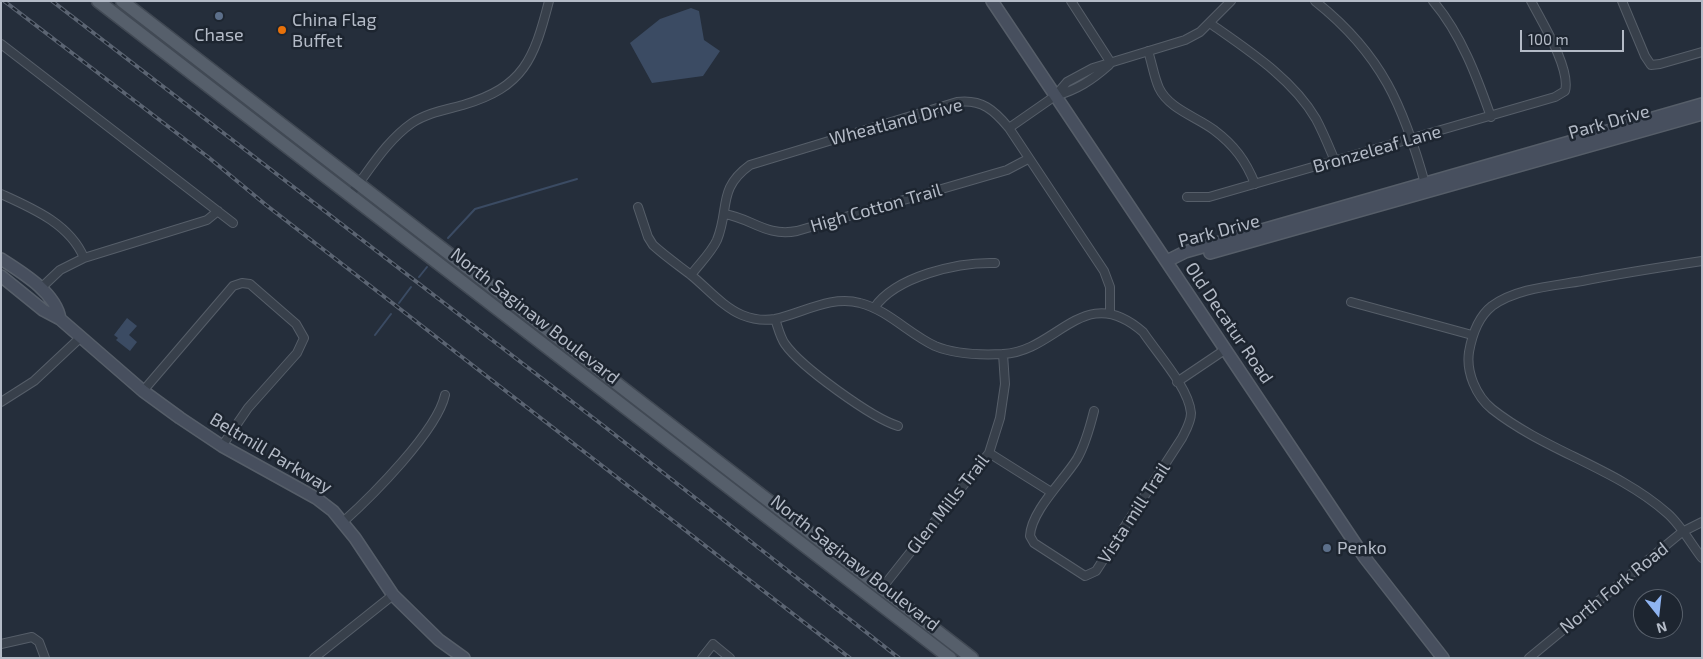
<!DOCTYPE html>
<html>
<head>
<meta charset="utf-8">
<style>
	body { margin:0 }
	#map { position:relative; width:1703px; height:659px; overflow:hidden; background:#252e3b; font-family:"Exo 2",sans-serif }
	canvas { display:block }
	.frame { position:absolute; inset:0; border:2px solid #b4bbc7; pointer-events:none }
	.north { position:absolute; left:1633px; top:589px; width:50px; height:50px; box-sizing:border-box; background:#1d2530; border:1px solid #59616c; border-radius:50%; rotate:164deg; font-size:14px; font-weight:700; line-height:20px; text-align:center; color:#b4bbc7 }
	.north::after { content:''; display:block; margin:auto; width:18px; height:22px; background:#8fb4f1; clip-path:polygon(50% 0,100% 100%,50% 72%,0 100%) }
	.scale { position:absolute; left:1520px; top:30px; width:104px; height:22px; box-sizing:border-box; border:2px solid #b4bbc7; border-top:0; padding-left:6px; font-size:15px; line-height:18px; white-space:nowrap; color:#b4bbc7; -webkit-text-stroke:4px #1d2530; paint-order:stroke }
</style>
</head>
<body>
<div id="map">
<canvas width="1703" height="659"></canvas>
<div class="frame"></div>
<div class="north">N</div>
<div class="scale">100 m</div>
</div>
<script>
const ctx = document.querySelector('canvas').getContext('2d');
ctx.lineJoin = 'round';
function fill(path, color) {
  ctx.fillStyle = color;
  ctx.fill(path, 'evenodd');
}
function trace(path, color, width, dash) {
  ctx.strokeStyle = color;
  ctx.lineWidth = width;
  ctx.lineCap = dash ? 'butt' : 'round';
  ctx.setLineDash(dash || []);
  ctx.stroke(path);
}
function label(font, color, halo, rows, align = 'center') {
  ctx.font = font + ' "Exo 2",sans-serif';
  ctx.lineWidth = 5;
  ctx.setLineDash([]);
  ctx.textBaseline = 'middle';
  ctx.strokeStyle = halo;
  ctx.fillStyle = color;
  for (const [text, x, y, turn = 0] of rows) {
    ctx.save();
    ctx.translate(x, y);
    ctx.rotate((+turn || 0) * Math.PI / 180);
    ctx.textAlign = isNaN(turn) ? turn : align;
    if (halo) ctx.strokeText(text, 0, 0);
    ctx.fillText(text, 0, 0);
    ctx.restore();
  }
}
fill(new Path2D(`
	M 691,8 L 699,11 L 704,40 L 720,51 L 703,76 L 652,83 L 630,43 L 660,19 Z
	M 127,318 L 137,326 L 129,335 L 137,342 L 130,351 L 116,340 L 118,338 L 114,335 Z`), '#3b4b63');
trace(new Path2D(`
	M 448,238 L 475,209 L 577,179
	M 419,277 L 427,267
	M 399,303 L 411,287
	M 375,335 L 391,314`), '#3b4b63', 2);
const street = new Path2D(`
	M 1071,1 L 1111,63
	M 1315,1 C 1382,54 1404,107 1426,187
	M 1433,1 C 1461,34 1477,77 1491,117
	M 1622,1 L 1645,56 L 1651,65 L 1660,64 L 1702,52
	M 1211,24 C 1248,50 1293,79 1316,119 C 1323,132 1329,147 1335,161
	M 1,44 L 233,223
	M 1148,51 C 1152,63 1154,77 1159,88 C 1169,109 1197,117 1214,130 C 1234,145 1246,161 1255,184
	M 1055,96 C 1077,90 1092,80 1109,65
	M 1009,128 L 1055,96 L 1067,82 L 1093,68 L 1185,40 L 1200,32 L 1231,1
	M 1,194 C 32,208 70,224 84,258
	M 350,195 C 369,171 386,141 412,123 C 427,113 445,110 463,105 C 524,87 534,59 549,1
	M 1187,197 L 1209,197 L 1555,97 L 1565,91 C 1571,69 1542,22 1531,1
	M 638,207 L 648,237 L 653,245 C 665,256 678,265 691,275 C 707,288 723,307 742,315 C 752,319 764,321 775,319 C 803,313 831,295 860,303 C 888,310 909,334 935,346 C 954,354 983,355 1003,354 C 1057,352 1084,280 1143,332 C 1157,353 1189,388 1191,413 C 1191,422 1186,430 1182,438 L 1096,571 L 1085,576 L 1034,543 L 1030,536 C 1031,511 1064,480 1077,459 C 1085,445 1090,427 1094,411
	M 724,214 C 752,218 765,237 797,231 L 1007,170 L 1028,159
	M 1702,261 C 1662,267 1622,273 1582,281 C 1553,286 1517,288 1492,306 C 1478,317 1472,335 1469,352 C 1466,372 1476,396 1492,409 C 1545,451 1616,468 1667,513 C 1681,525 1691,544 1702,558
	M 691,275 C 699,264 711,253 717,240 C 730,208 717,189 750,165 L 957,102 C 982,99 994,110 1009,128 L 1104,271 L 1110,287 L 1110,314
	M 41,288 L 60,270 L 84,258 L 207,220 L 218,211
	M 1351,302 L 1472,335
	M 874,308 C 896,276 958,262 995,263
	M 775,319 C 778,327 780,337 785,344 C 801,367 872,418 898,426
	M 1177,382 L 1226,349
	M 143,391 L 233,286 L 242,283 L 250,284 L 296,324 L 304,338 L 297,353 L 248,408 L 222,446
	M 1,402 L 34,381 L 81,337
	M 989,453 L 1051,492
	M 343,522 C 372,496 437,431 445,395
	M 882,588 L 989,453 L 1000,418 L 1005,384 L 1003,354
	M 1,644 L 32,637 L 39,642 L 45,658
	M 314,658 L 393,595
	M 702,658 L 713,644 L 730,658
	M 1529,658 L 1682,532 L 1702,522`);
const secondary = new Path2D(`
	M 992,1 L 1365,558 L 1443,658
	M 1210,253 L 1702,114
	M 1,259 C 23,273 56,293 60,319
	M 1167,261 L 1185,252 L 1702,104
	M 1,276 L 43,310 L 60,319 L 143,391 L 180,418 L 222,446 L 316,498 L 333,511 L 355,538 L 393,595 L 439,640 L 464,658`);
const primary = new Path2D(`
	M 98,1 L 950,658
	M 122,1 L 972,658`);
trace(street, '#565e69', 10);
trace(secondary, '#565e69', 14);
trace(primary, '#414954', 15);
trace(street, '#38404b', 8);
trace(secondary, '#474f5e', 11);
trace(primary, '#565f6b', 12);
const rail = new Path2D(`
	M 4,1 L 208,157 L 266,205 L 850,658
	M 52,1 L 605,427 L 899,658`);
trace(rail, '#5b6472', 4);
trace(rail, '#1d2530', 2, [5.5]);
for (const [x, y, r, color] of [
	[219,16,5,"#5c6f8a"],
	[282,30,5,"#e8710a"],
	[1327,548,5,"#5c6f8a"]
]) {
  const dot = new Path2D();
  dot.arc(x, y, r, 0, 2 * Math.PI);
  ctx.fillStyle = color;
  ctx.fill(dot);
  trace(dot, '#1d2530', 2);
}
label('18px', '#b4bbc7', '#1d2530', [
	["China Flag",292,20],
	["Buffet",292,41],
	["Chase",219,35,"center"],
	["Penko",1337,548]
], 'left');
label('18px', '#b4bbc7', '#1d2530', [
	["Wheatland Drive",896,122,-15],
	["Park Drive",1609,122,-16],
	["Bronzeleaf Lane",1377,149,-16],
	["High Cotton Trail",876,208,-16],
	["Park Drive",1219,231,-15],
	["North Saginaw Boulevard",535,316,38],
	["Old Decatur Road",1229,323,56],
	["Beltmill Parkway",271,453,31],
	["Glen Mills Trail",948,504,-52],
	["Vista mill Trail",1134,513,-57],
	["North Saginaw Boulevard",855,563,38],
	["North Fork Road",1614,588,-39]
]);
</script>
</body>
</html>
